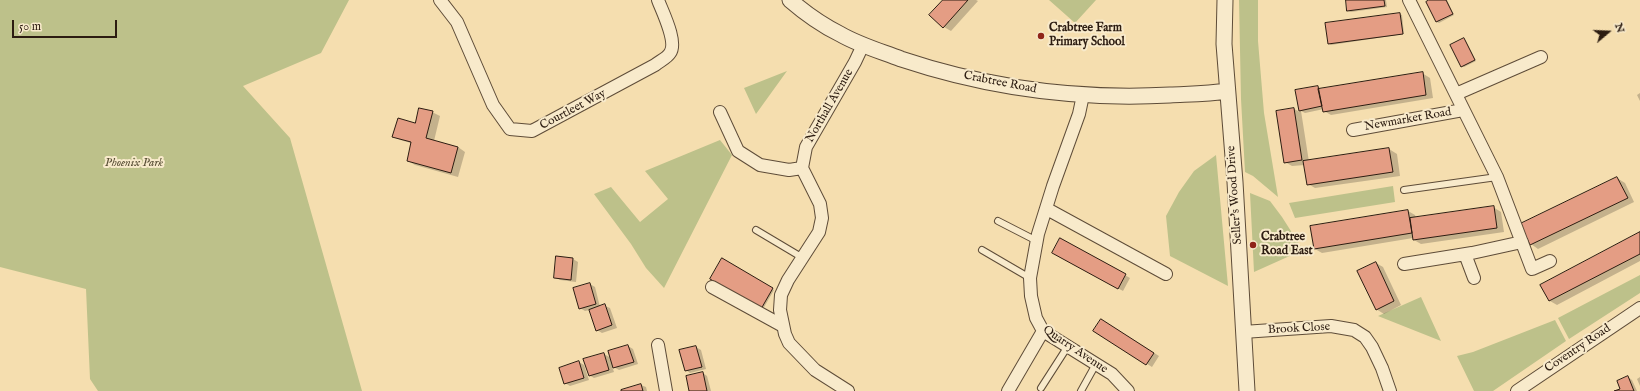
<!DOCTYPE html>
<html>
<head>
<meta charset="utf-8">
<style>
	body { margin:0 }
	#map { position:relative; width:1640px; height:391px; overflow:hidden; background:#f5deaf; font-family:"IM FELL English",serif }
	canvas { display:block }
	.north { position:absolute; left:1588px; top:12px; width:40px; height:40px; -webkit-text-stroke:3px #f8eacb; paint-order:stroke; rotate:71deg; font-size:11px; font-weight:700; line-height:16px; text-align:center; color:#2c1c11 }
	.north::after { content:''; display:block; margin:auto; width:14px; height:18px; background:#2c1c11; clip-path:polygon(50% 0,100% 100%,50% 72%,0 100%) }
	.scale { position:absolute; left:12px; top:20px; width:105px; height:18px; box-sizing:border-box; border:2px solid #2c1c11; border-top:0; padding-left:5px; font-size:12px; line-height:14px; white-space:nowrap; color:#2c1c11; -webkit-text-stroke:3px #f8eacb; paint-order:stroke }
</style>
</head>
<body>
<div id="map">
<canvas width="1640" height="391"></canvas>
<div class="north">N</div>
<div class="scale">50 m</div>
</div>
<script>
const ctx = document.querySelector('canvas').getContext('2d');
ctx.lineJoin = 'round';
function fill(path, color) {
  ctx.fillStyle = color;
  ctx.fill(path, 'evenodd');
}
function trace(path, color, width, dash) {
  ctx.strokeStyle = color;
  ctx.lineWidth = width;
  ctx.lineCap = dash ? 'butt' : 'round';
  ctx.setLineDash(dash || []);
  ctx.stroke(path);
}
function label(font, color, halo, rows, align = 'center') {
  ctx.font = font + ' "IM FELL English",serif';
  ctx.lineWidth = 4;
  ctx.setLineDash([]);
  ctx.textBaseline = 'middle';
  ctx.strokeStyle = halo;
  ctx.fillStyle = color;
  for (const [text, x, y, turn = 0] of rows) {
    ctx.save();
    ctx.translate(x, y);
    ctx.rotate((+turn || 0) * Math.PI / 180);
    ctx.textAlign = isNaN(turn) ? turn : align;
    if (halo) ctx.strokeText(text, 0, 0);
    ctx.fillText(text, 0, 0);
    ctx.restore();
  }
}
fill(new Path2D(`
	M 0,0 L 349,0 L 321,53 L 243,86 L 290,138 L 362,391 L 98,391 L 90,379 L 86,289 L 0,267 Z
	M 1049,0 L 1096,0 L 1075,23 Z
	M 1239,0 L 1258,0 L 1258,41 L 1264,113 L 1278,197 L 1253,176 L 1245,172 L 1241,99 Z
	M 787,71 L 756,114 L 744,88 Z
	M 720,140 L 732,155 L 664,288 L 646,268 L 631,244 L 594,194 L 611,187 L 640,222 L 668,199 L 645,171 Z
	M 1216,155 L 1228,286 L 1170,256 L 1166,216 L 1179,192 L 1194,171 Z
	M 1393,186 L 1395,202 L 1295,218 L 1289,203 Z
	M 1250,193 L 1270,201 L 1282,217 L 1303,250 L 1254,272 Z
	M 1640,275 L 1640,293 L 1569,339 L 1558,318 Z
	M 1421,297 L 1441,341 L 1378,316 Z
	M 1555,320 L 1566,341 L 1493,391 L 1474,391 L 1457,356 L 1473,352 Z`), '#bdc18a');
fill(new Path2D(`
	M 944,0 L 976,0 L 978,1 L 951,31 L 944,27 Z
	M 1351,0 L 1386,0 L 1387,7 L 1351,12 L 1348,11 Z
	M 1431,0 L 1447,0 L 1454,15 L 1439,23 L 1437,22 Z
	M 1399,14 L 1402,15 L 1404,34 L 1331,45 L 1328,43 Z
	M 1464,39 L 1466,41 L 1476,61 L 1464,67 L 1462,66 Z
	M 1422,73 L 1430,78 L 1433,98 L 1331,115 L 1324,111 L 1324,109 L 1305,113 L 1301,111 L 1309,162 L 1389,149 L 1397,154 L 1400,176 L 1315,188 L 1308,184 L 1305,165 L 1292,166 L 1285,162 L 1294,109 L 1300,112 L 1296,91 L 1317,87 L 1323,90 Z
	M 1640,93 L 1640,101 L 1637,95 Z
	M 432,112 L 440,116 L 434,141 L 458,147 L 465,152 L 458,177 L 415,165 L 408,161 L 411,143 L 400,140 L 393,136 L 416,124 Z
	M 1617,178 L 1625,183 L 1634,202 L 1538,249 L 1531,244 Z
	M 1493,207 L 1501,212 L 1504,232 L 1421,244 L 1414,240 L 1413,238 L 1322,253 L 1315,249 L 1408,211 L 1415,215 L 1416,218 Z
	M 1640,233 L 1640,261 L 1557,305 L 1550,301 Z
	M 1060,239 L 1130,278 L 1123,291 L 1053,253 Z
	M 557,257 L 573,259 L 578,262 L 576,282 L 560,280 L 555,277 Z
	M 722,260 L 774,290 L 763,309 L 711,278 Z
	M 1376,263 L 1383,267 L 1401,305 L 1384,314 L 1376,309 Z
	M 590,284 L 595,287 L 600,307 L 605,306 L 610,308 L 617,328 L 602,333 L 597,330 L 590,310 L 585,311 L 580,308 Z
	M 1106,323 L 1159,356 L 1152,367 L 1095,331 Z
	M 628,346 L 633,349 L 638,364 L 619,370 L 612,366 L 614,372 L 594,378 L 589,375 L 604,354 L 611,358 Z
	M 696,347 L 701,350 L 706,369 L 690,373 L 686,370 Z
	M 579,362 L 584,365 L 589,380 L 570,386 L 565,383 Z
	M 703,373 L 707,376 L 711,391 L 690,391 Z
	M 1628,377 L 1632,380 L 1637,391 L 1617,391 L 1621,389 Z
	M 1640,377 L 1640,386 L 1637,379 Z
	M 641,385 L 646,387 L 647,391 L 622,391 Z`), '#0003');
const building = new Path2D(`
	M 943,0 L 968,0 L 943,28 L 929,15 Z
	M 1346,0 L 1384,0 L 1385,6 L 1347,11 Z
	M 1429,0 L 1446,0 L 1453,14 L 1436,22 L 1426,2 Z
	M 1400,13 L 1403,34 L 1328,44 L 1325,23 Z
	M 1464,38 L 1475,60 L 1461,67 L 1450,45 Z
	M 1423,72 L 1426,95 L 1323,112 L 1318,89 Z
	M 1318,86 L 1322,106 L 1299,111 L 1295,90 Z
	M 419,108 L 433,111 L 426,138 L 458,147 L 451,173 L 407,161 L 411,142 L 392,137 L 398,118 L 415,123 Z
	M 1294,108 L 1302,160 L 1284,163 L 1276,111 Z
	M 1389,148 L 1393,172 L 1307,185 L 1303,161 Z
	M 1617,177 L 1628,198 L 1530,245 L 1520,224 Z
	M 1494,206 L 1497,228 L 1413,240 L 1410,218 Z
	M 1408,210 L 1412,233 L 1314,249 L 1310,226 Z
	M 1640,232 L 1640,254 L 1549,301 L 1540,285 Z
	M 1060,238 L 1126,274 L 1118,289 L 1052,253 Z
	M 556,256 L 573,258 L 571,280 L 554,278 Z
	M 722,258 L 773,288 L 761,309 L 710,279 Z
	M 1376,262 L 1394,301 L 1376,310 L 1357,271 Z
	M 590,283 L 596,304 L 579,309 L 573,288 Z
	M 605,304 L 612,325 L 596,331 L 589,310 Z
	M 1101,319 L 1154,353 L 1146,365 L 1093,331 Z
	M 628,345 L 634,362 L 613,368 L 608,351 Z
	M 696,346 L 702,367 L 685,371 L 679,350 Z
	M 604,353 L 609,370 L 589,376 L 583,359 Z
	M 579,361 L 584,378 L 564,384 L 559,368 Z
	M 703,372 L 707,391 L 689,391 L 686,376 Z
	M 1628,376 L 1634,391 L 1614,391 L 1620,389 L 1617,381 Z
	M 641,384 L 643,391 L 621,391 L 621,390 Z`);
fill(building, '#e49d84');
trace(building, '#2c1c11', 1);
const service = new Path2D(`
	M 1404,190 L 1497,177
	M 998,221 L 1037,241
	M 756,230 L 803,258
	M 982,250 L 1030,278
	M 1041,388 L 1068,346
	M 1081,391 L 1096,364`);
const minor = new Path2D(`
	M 440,0 L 457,22 L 493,105 L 510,129 L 532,131 L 655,65 C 660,61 667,58 670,53 C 678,42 662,11 658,0
	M 1409,0 L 1497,177 L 1532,269 L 1550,261
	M 1456,94 L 1541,57
	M 1083,95 L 1079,114 L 1053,186 L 1038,234 L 1030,278 L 1031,296 L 1036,318 L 1043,331 L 1112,374 L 1128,391
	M 720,112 L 738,151 L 760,165 L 789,170 L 802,168
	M 1353,130 L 1463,110
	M 1047,209 L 1166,274
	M 1465,254 L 1474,278
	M 1404,264 L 1472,253 L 1522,242
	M 712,287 L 783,326
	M 1243,332 L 1331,326 L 1354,330 L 1365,337 L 1372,347 L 1382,368 L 1390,391
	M 658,345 L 666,391
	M 848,391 L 815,370 L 789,343 L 785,334 L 780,310 L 781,295 L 788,280 L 819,232 L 822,218 L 820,204 L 802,168 L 806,147 L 855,62 L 863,45
	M 1008,391 L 1043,331
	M 1517,391 L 1640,308`);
const tertiary = new Path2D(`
	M 790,0 C 805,13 822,25 840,34 C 859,45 880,51 901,59 C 988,88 1079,100 1170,95 C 1189,94 1208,94 1227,91
	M 1225,0 L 1224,44 L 1235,182 L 1247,391`);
trace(service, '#5e4c38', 8);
trace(minor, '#5e4c38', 14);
trace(tertiary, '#5e4c38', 17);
trace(service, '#f8eacb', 6);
trace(minor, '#f8eacb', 12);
trace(tertiary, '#f8eacb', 15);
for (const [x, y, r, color] of [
	[1041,36,4,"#8f2418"],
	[1253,245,4,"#8f2418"]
]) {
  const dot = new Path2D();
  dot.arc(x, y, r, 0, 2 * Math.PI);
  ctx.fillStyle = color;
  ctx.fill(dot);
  trace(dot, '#f8eacb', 1.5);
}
label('bold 12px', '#2c1c11', '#f8eacb', [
	["Crabtree Farm",1049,29],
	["Primary School",1049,43],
	["Crabtree",1261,238],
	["Road East",1261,252]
], 'left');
label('12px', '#2c1c11', '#f8eacb', [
	["Crabtree Road",1000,83,11],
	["Northall Avenue",830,106,-60],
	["Courtleet Way",573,110,-28],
	["Newmarket Road",1408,120,-10],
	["Seller's Wood Drive",1235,195,-94],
	["Brook Close",1299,329,-3],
	["Coventry Road",1578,349,-34],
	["Quarry Avenue",1075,350,34]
]);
label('italic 12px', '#584e35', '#f8eacb', [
	["Phoenix Park",134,164]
]);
</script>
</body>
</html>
